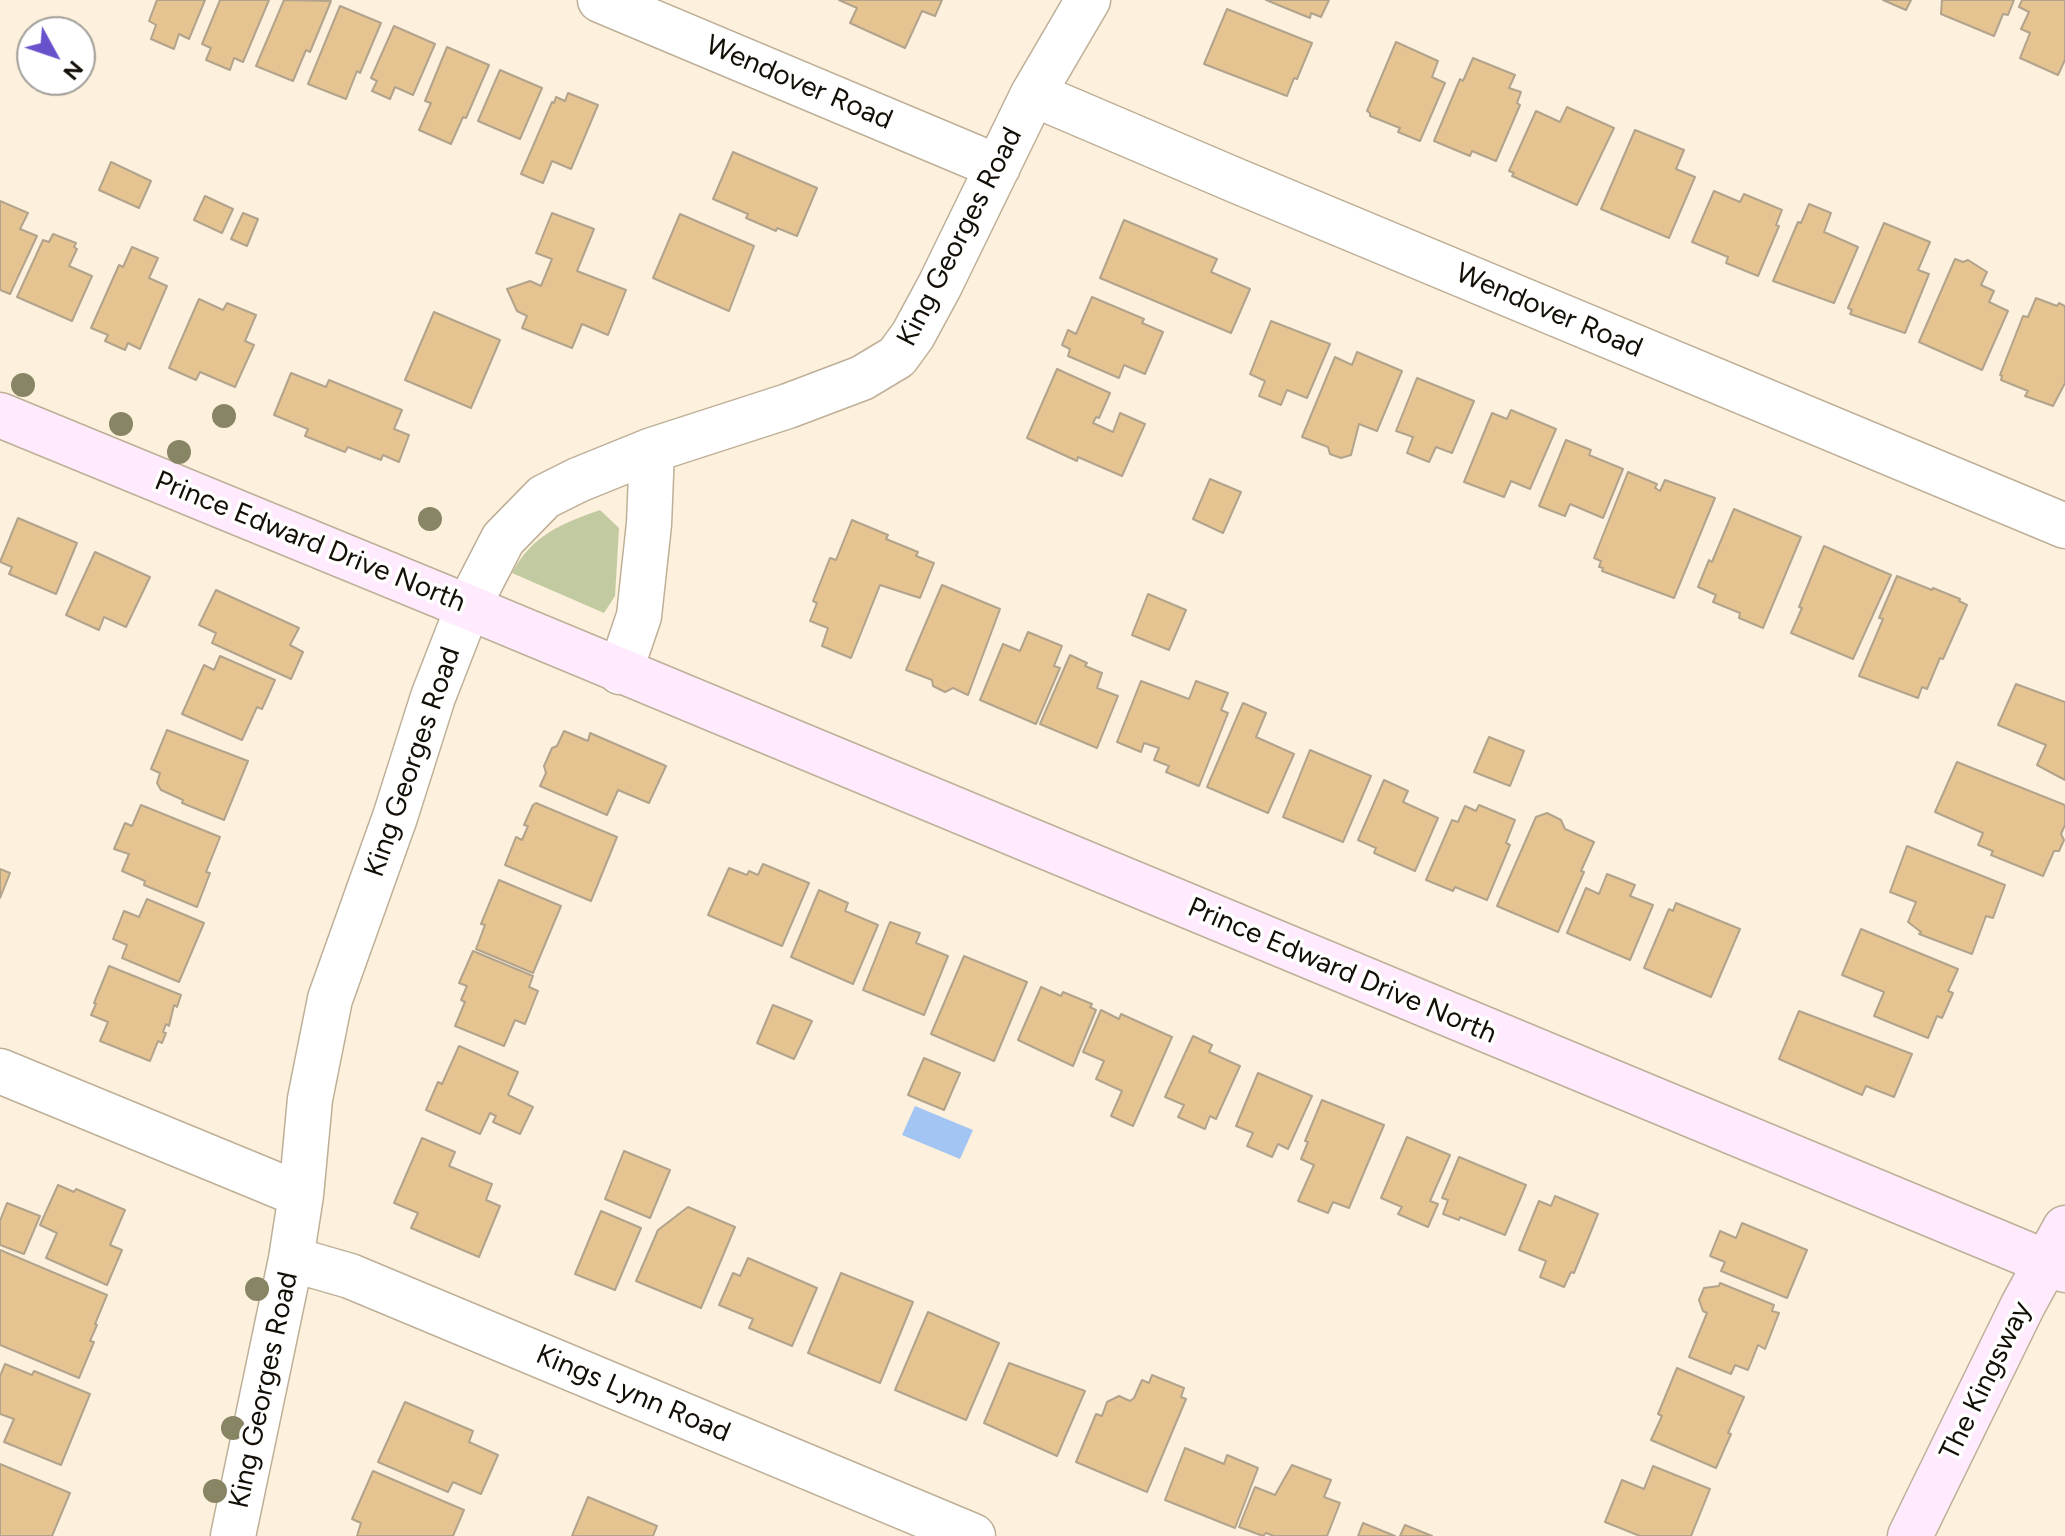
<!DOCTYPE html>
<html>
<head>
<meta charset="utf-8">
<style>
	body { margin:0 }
	#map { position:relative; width:2065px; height:1536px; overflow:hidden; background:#fdf0dc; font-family:Figtree,sans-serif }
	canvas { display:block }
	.north { position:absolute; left:16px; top:16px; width:80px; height:80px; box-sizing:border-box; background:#fff; border:2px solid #a19f9b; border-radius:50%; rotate:130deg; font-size:22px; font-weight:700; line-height:32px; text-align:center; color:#130e06 }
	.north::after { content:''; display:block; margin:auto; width:28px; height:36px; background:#6851cb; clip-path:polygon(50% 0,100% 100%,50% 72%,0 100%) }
</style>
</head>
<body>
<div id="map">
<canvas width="2065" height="1536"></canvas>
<div class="north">N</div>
</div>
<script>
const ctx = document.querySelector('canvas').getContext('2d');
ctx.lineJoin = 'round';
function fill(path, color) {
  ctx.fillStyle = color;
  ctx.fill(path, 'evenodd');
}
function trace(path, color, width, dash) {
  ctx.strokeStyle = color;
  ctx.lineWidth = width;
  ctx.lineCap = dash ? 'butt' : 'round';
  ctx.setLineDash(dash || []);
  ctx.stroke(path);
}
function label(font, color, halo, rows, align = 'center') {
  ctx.font = font + ' Figtree,sans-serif';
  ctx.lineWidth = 7;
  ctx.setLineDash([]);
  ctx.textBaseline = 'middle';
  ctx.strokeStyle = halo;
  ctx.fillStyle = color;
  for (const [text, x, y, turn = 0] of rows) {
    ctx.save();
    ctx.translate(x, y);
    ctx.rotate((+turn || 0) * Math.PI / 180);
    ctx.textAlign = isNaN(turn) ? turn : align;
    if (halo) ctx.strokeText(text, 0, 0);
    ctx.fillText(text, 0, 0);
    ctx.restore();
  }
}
fill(new Path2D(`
	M 600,510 L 619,528 L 615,596 L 604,613 L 512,573 C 531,536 562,523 600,510 Z`), '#c1caa0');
fill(new Path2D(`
	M 915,1106 L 973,1130 L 960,1159 L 902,1135 Z`), '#a2c5f3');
const building = new Path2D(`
	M 157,0 L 205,0 L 189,39 L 179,34 L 174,49 L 151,39 L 156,25 L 149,21 Z
	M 220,0 L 269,0 L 243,62 L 234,58 L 230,70 L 206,60 L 211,48 L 202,44 Z
	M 284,0 L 331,1 L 310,52 L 306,50 L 293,81 L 256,66 Z
	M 839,0 L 942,0 L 935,16 L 922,11 L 905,48 L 850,23 L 857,8 Z
	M 1266,0 L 1329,0 L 1321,17 L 1311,13 L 1310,18 Z
	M 1883,0 L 1911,0 L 1906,10 Z
	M 1942,0 L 2014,0 L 2008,15 L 2003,14 L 1994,36 L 1941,14 Z
	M 2022,0 L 2065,0 L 2065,60 L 2058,75 L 2020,58 L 2030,33 L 2021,29 L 2029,12 L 2019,7 Z
	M 340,6 L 381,23 L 360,73 L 357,71 L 346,99 L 308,84 Z
	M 1227,9 L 1312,43 L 1297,79 L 1294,78 L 1287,96 L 1204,64 Z
	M 394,26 L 435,44 L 413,95 L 395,87 L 390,99 L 372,91 L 377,81 L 371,78 Z
	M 1396,42 L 1438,61 L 1432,77 L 1445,83 L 1420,141 L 1398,132 L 1400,128 L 1370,116 L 1370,113 L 1367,111 Z
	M 447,47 L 489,65 L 466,118 L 463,117 L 451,144 L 419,130 L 431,103 L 425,101 Z
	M 1473,58 L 1515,75 L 1509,88 L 1521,92 L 1517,103 L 1520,105 L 1496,161 L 1472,151 L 1470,156 L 1434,141 L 1460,79 L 1463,81 Z
	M 500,70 L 542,88 L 520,139 L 478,121 Z
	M 568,93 L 598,105 L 571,169 L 552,161 L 543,183 L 521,174 L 552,102 L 554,103 L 556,97 L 565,101 Z
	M 1567,107 L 1614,128 L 1577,205 L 1512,176 L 1514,173 L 1509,171 L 1536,111 L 1560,122 Z
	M 1635,130 L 1684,150 L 1676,169 L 1695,177 L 1669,238 L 1601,209 Z
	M 733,152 L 817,188 L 797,236 L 777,228 L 776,231 L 746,218 L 748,214 L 713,199 Z
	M 111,162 L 151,181 L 139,208 L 99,190 Z
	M 1714,191 L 1740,202 L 1744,194 L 1782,210 L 1776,225 L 1779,226 L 1758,276 L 1726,263 L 1728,257 L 1692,242 Z
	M 205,196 L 233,209 L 222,233 L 194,220 Z
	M 0,201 L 28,213 L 20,229 L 37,236 L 10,294 L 0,290 Z
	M 1809,204 L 1831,213 L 1824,232 L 1858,247 L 1834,303 L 1773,281 L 1798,222 L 1801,223 Z
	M 243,213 L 258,219 L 247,246 L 231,239 Z
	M 552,213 L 594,229 L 577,271 L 626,290 L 608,335 L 582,324 L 572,348 L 522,328 L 527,316 L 517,311 L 507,289 L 530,281 L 541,286 L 552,259 L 536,253 Z
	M 680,214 L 754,246 L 729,311 L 653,278 Z
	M 1124,220 L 1217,259 L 1211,272 L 1250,289 L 1231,333 L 1100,278 Z
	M 1884,223 L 1930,242 L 1918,270 L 1929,274 L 1905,333 L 1850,314 L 1852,310 L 1848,308 Z
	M 53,234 L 76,243 L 74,247 L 77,249 L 69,266 L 92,276 L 72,321 L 17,297 L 43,240 L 49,242 Z
	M 132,247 L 158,258 L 149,278 L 167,286 L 140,349 L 128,343 L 125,350 L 105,341 L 108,335 L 91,328 L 119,265 L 123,267 Z
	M 1955,259 L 1963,262 L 1968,260 L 1987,272 L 1981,285 L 1994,291 L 1989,302 L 2008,311 L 1982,370 L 1919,342 Z
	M 1092,297 L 1144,319 L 1142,323 L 1163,332 L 1145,374 L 1124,365 L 1119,378 L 1068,356 L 1070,349 L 1062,345 L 1068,330 L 1076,334 Z
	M 2036,298 L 2057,306 L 2059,303 L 2065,306 L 2065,383 L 2053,406 L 2025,396 L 2028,391 L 2001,380 L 2002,376 L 2000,375 L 2023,316 L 2028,317 Z
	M 199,299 L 223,310 L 227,303 L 256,315 L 245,341 L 254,345 L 235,387 L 200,372 L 196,380 L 169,368 Z
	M 434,312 L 500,340 L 471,408 L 405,380 Z
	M 1271,321 L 1330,344 L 1307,398 L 1287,390 L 1281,405 L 1259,396 L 1265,381 L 1250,374 Z
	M 1357,352 L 1402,371 L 1377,431 L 1359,424 L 1351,455 L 1341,458 L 1330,454 L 1328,447 L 1302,437 L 1335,357 L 1352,365 Z
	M 1057,369 L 1110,393 L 1099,418 L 1096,417 L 1093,423 L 1113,432 L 1120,413 L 1145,424 L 1122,476 L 1078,457 L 1077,461 L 1027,438 Z
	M 291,373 L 326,387 L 329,380 L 402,410 L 394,429 L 409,435 L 399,462 L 383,455 L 381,460 L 348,447 L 345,452 L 305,436 L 308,429 L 274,415 Z
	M 1417,378 L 1474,401 L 1452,453 L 1436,447 L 1429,462 L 1407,453 L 1413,437 L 1396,431 Z
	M 1511,410 L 1556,429 L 1530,489 L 1511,481 L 1504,497 L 1464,482 L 1492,413 L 1507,419 Z
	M 1566,440 L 1591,450 L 1589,455 L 1623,469 L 1603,518 L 1570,504 L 1565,516 L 1539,506 Z
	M 1628,472 L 1657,484 L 1655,488 L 1660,491 L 1665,480 L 1715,498 L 1674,598 L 1602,571 L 1603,568 L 1599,567 L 1601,561 L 1594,558 Z
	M 1210,479 L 1241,492 L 1223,533 L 1193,519 Z
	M 1734,509 L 1801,537 L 1763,628 L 1739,618 L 1740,613 L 1713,602 L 1716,595 L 1698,587 L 1709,560 L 1712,562 Z
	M 18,518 L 77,543 L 56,594 L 9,574 L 12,567 L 0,562 Z
	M 852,520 L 888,535 L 886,539 L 918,552 L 916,556 L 934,563 L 920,598 L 880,585 L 851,658 L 822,646 L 828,628 L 810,621 L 817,603 L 813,601 L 830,558 L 836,560 Z
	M 1824,546 L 1891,575 L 1853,659 L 1791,633 L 1802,608 L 1799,607 Z
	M 95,552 L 150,577 L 126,627 L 104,617 L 99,630 L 66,615 Z
	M 1897,576 L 1932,590 L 1933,588 L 1960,599 L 1959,601 L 1967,605 L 1943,659 L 1940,658 L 1927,689 L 1922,687 L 1918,698 L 1859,676 L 1883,619 L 1879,618 Z
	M 942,585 L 1000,609 L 968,695 L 953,688 L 945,692 L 933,686 L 932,680 L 906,670 Z
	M 216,590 L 299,628 L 290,645 L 303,652 L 291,679 L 212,643 L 216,633 L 199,625 Z
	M 1148,594 L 1186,610 L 1169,650 L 1132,635 Z
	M 1028,632 L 1062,646 L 1054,666 L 1060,668 L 1036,724 L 980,700 L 1003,644 L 1020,651 Z
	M 1070,655 L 1087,663 L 1085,666 L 1102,673 L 1097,688 L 1118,696 L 1097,748 L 1040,724 Z
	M 220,656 L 275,680 L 262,709 L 257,707 L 242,740 L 182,714 L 204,665 L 214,670 Z
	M 1141,681 L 1189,699 L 1196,681 L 1228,693 L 1221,710 L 1228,713 L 1199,786 L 1166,772 L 1169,766 L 1154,760 L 1159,748 L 1144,743 L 1141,752 L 1117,742 Z
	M 2016,684 L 2065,702 L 2065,780 L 2037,765 L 2046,745 L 1998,725 Z
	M 1243,703 L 1266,713 L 1256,737 L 1294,754 L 1268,813 L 1207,787 Z
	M 167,730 L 248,761 L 224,820 L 182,803 L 183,800 L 161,790 L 157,783 L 160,773 L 151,769 Z
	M 564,731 L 588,741 L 590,733 L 666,766 L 649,803 L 618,790 L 607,815 L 540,786 L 546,773 L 544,766 L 552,748 L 557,746 Z
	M 1489,737 L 1524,751 L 1510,786 L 1474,772 Z
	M 1310,750 L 1371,776 L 1343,842 L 1283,817 Z
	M 1957,762 L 2065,805 L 2065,825 L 2061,834 L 2064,840 L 2059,851 L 2054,851 L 2043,876 L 1991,855 L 1993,851 L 1978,845 L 1983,833 L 1935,812 Z
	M 1384,780 L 1408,791 L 1403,802 L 1438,818 L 1415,871 L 1374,853 L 1376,848 L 1358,840 Z
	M 536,803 L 617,837 L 591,901 L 505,865 L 516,837 L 522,840 L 528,826 L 524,825 L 533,805 Z
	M 141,805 L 220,837 L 206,872 L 210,873 L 197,907 L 144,885 L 145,881 L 122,871 L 129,854 L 114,849 L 125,823 L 132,826 Z
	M 1479,805 L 1515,820 L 1506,843 L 1510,845 L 1487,900 L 1455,887 L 1453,891 L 1426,880 L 1452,820 L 1458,822 L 1465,806 L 1476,811 Z
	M 1547,813 L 1561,820 L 1565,829 L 1594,842 L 1581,871 L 1584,872 L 1558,932 L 1497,906 L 1536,817 Z
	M 1907,846 L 2005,885 L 1993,918 L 1986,916 L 1972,954 L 1919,934 L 1921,932 L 1908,922 L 1916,902 L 1890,892 Z
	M 763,864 L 809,883 L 782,946 L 708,915 L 729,868 L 747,875 L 749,871 L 758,875 Z
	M 0,869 L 10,873 L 0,898 Z
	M 1607,874 L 1635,885 L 1630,896 L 1653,905 L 1630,960 L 1567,933 L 1586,888 L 1599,894 Z
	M 499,880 L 561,906 L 533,973 L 476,949 L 485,925 L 481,924 Z
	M 819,890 L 848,903 L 845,911 L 878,925 L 853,984 L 791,957 Z
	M 147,899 L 204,923 L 179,982 L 122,958 L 127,945 L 113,939 L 124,911 L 139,917 Z
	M 1676,903 L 1740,929 L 1711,997 L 1644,968 L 1669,909 L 1673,911 Z
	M 890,922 L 920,933 L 916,943 L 948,956 L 924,1015 L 863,990 Z
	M 1861,929 L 1958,969 L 1948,991 L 1953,993 L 1942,1018 L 1937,1016 L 1928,1038 L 1874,1016 L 1884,992 L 1842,975 Z
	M 473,951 L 533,976 L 529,987 L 538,991 L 525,1024 L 515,1020 L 504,1046 L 455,1026 L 465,1002 L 461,1000 L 467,986 L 459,983 Z
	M 964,956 L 1027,982 L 994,1061 L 931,1034 Z
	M 109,966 L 181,995 L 177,1007 L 174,1005 L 169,1026 L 166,1024 L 163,1032 L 166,1033 L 162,1043 L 158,1041 L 150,1061 L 100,1041 L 108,1022 L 91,1015 L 96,1004 L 94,1003 Z
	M 1041,987 L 1061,996 L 1063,992 L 1092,1004 L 1090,1007 L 1096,1010 L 1073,1066 L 1018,1040 Z
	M 773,1005 L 812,1021 L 794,1059 L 757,1043 Z
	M 1101,1010 L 1119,1019 L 1121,1014 L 1172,1037 L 1133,1126 L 1111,1116 L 1122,1091 L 1096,1079 L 1104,1061 L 1083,1052 Z
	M 1799,1011 L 1912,1054 L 1894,1097 L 1866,1086 L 1862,1095 L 1779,1059 Z
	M 1193,1036 L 1212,1045 L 1209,1052 L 1240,1066 L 1216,1119 L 1210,1116 L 1205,1129 L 1178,1117 L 1184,1105 L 1165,1097 Z
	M 459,1046 L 518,1072 L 508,1095 L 533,1107 L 520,1134 L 493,1122 L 496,1116 L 490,1113 L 480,1134 L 426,1110 L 438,1082 L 442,1084 Z
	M 924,1058 L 960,1073 L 944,1110 L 908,1095 Z
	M 1258,1073 L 1312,1096 L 1288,1149 L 1278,1144 L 1272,1157 L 1247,1146 L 1253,1133 L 1236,1126 Z
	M 1322,1100 L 1384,1125 L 1349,1208 L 1333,1202 L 1328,1213 L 1298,1201 L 1314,1165 L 1301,1159 L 1308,1142 L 1305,1141 Z
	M 1407,1137 L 1450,1155 L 1430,1201 L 1438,1204 L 1428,1227 L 1398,1214 L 1402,1207 L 1381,1198 Z
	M 422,1138 L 455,1152 L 449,1166 L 492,1184 L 486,1200 L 500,1206 L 479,1257 L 411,1228 L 418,1213 L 394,1203 Z
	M 624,1151 L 670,1170 L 650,1218 L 605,1199 Z
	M 1459,1157 L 1526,1185 L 1505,1235 L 1460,1217 L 1459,1220 L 1443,1214 L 1448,1200 L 1442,1198 Z
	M 58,1185 L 74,1192 L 76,1189 L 125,1210 L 110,1245 L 122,1250 L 107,1285 L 46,1258 L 57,1233 L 40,1225 Z
	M 1555,1196 L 1598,1214 L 1574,1273 L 1571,1272 L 1564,1287 L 1540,1277 L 1546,1261 L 1519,1250 L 1539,1201 L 1551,1206 Z
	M 7,1203 L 40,1216 L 24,1254 L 0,1245 L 0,1221 Z
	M 688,1207 L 735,1227 L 701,1308 L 636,1281 L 658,1230 Z
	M 601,1211 L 641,1228 L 615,1290 L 575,1274 Z
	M 1742,1223 L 1807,1250 L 1787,1298 L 1721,1271 L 1725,1262 L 1710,1256 L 1720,1231 L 1736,1238 Z
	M 0,1250 L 107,1295 L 95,1324 L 97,1325 L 90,1341 L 94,1342 L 79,1378 L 0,1345 Z
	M 748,1258 L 817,1288 L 792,1346 L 749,1328 L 753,1319 L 719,1305 L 733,1273 L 740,1276 Z
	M 841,1273 L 913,1302 L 880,1383 L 808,1353 Z
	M 1720,1283 L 1774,1305 L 1772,1311 L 1779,1313 L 1765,1349 L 1758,1345 L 1748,1370 L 1735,1365 L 1731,1374 L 1689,1357 L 1707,1313 L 1703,1311 L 1699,1300 L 1704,1288 L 1719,1286 Z
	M 928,1312 L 999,1343 L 966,1420 L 895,1390 Z
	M 1009,1363 L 1085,1391 L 1057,1456 L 984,1423 Z
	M 5,1364 L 32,1375 L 34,1371 L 90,1394 L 61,1465 L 4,1442 L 14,1419 L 0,1414 L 0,1376 Z
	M 1677,1368 L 1744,1397 L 1728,1433 L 1731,1434 L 1716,1468 L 1651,1440 L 1662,1416 L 1658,1414 Z
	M 1152,1375 L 1184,1388 L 1181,1397 L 1186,1399 L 1147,1492 L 1076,1462 L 1096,1414 L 1102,1416 L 1107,1402 L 1119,1396 L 1130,1401 L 1134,1398 L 1142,1380 L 1149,1383 Z
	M 405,1402 L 473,1431 L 469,1442 L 498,1455 L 481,1494 L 453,1482 L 448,1492 L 378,1462 Z
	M 1185,1448 L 1224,1464 L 1227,1455 L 1258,1468 L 1235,1528 L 1165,1500 Z
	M 0,1464 L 70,1493 L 52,1536 L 0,1536 Z
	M 1292,1465 L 1331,1480 L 1324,1497 L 1340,1503 L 1327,1536 L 1274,1536 L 1266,1533 L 1263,1536 L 1239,1527 L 1255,1487 L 1275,1495 Z
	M 1653,1466 L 1710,1489 L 1691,1536 L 1640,1536 L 1605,1522 L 1622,1480 L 1644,1489 Z
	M 373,1471 L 464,1510 L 453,1536 L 357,1536 L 361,1523 L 352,1519 Z
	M 588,1497 L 657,1526 L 653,1536 L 572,1536 Z
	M 1363,1523 L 1395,1536 L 1358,1536 Z
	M 1405,1525 L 1432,1536 L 1400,1536 Z`);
fill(building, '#e5c492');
trace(building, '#b2a38c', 2);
const street = new Path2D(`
	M 600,0 L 998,167
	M 1033,94 L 1237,181 L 2065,526
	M 620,672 L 639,616 L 649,524 L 652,450
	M 0,1071 L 301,1195
	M 291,1259 L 350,1276 L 973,1536
	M 233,1536 L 291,1259 L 301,1195 L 310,1099 L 330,999 L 395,817 L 433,697 L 468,607 L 503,539 L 544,497 L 578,480 L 652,450 L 788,406 L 862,378 L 897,357 L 913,335 L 940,285 L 1033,94 L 1088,0`);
const secondary = new Path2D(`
	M 0,415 L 468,607 L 2065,1270
	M 1910,1536 L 2023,1305 L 2065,1228`);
trace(street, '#beaf97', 47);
trace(secondary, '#beaf97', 47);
trace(street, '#fff', 44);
trace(secondary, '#ffebfd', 44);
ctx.fillStyle = '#888564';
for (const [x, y] of [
	[23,385],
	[224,416],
	[121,424],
	[179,452],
	[430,519],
	[257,1289],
	[233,1428],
	[215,1491]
]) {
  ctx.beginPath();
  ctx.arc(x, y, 12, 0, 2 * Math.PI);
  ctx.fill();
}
label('28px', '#130e06', '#fff', [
	["Wendover Road",799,83,23],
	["King Georges Road",960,237,-63],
	["Wendover Road",1549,311,23],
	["Prince Edward Drive North",310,542,22],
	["King Georges Road",413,762,-71],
	["Prince Edward Drive North",1342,971,23],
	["The Kingsway",1986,1381,-64],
	["King Georges Road",264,1390,-78],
	["Kings Lynn Road",633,1394,23]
]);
</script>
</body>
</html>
